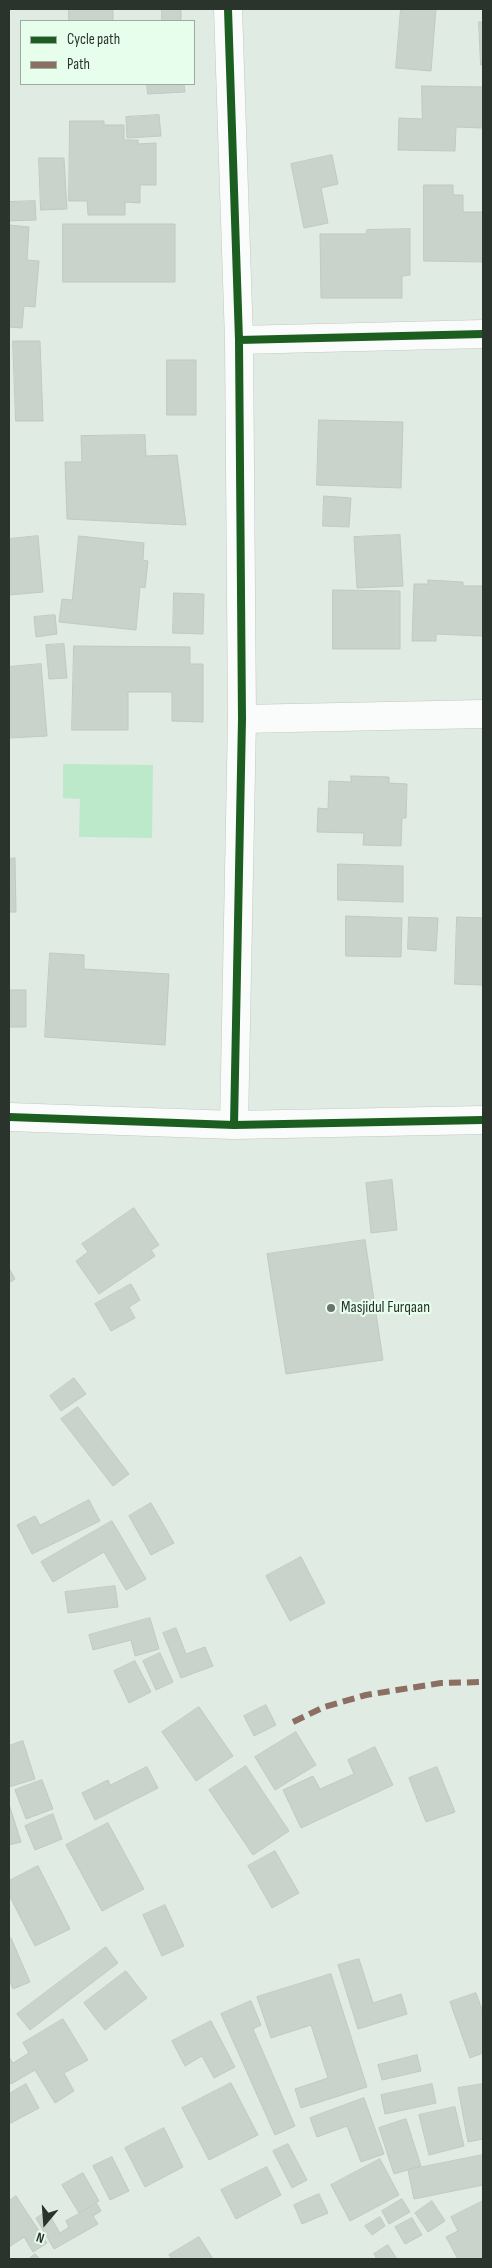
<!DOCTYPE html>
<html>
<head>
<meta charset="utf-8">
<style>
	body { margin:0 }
	#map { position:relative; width:492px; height:2268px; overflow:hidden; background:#e0ebe3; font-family:"Sofia Sans Condensed",sans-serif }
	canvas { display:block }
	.frame { position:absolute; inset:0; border:10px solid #2b332d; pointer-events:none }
	.legend { position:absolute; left:20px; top:20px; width:175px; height:65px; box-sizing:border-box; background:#e8feed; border:1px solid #9cada0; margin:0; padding:6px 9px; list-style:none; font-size:15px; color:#2b332d }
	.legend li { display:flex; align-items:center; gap:10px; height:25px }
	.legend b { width:25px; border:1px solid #9cada0 }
	.north { position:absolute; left:20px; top:2198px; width:50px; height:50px; -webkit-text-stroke:4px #e8feed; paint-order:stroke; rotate:198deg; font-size:14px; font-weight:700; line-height:20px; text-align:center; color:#2b332d }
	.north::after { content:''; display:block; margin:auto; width:18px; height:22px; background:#2b332d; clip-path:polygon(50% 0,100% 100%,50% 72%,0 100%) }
</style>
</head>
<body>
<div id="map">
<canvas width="492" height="2268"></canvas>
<div class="frame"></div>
<ul class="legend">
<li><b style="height:6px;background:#1b5e20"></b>Cycle path</li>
<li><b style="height:6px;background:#8d6e63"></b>Path</li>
</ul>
<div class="north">N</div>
</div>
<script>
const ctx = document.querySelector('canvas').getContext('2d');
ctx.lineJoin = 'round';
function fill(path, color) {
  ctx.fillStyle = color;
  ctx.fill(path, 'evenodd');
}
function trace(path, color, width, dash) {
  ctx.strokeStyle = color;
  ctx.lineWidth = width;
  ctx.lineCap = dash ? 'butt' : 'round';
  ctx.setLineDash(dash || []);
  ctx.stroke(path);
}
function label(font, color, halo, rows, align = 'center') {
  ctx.font = font + ' "Sofia Sans Condensed",sans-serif';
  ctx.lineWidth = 4.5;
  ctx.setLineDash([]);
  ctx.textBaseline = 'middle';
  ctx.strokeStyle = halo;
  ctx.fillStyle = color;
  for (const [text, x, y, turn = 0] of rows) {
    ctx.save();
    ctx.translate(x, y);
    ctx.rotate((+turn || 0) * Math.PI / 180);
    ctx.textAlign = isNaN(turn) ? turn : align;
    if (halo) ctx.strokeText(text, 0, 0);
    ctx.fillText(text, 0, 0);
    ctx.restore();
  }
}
fill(new Path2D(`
	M 63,764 L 153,765 L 152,838 L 79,837 L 80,799 L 63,798 Z`), '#bce9c9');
const building = new Path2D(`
	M 69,9 L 113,9 L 113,21 L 69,21 Z
	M 162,9 L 181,9 L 181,21 L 162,21 Z
	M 401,9 L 436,9 L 431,71 L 396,68 Z
	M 479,22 L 483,22 L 483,65 L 481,65 Z
	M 147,84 L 184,84 L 185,92 L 148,94 Z
	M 422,86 L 483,87 L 483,128 L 456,127 L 455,151 L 398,150 L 399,118 L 422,119 Z
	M 159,115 L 161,136 L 127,138 L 126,117 Z
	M 70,121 L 104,121 L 104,125 L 124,125 L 124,140 L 138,140 L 138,144 L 156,143 L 156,185 L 140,185 L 140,203 L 125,202 L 125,215 L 88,215 L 87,201 L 69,201 Z
	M 332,155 L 338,184 L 321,188 L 328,223 L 304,228 L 291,164 Z
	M 39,158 L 64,158 L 67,209 L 41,210 Z
	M 424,185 L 453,185 L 453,195 L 463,195 L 463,212 L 483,212 L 483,262 L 424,261 Z
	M 35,201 L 36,220 L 9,221 L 9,202 Z
	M 63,224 L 175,224 L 175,282 L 63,282 Z
	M 9,225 L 29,227 L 27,260 L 39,261 L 35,307 L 24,306 L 22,328 L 9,327 Z
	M 410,229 L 410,275 L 402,276 L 402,298 L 321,298 L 320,234 L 366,234 L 367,230 Z
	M 13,341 L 40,341 L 43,421 L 16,421 Z
	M 167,360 L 196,360 L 196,415 L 167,415 Z
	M 319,420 L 403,422 L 401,488 L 317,485 Z
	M 145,435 L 146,456 L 177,455 L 186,525 L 67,519 L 65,462 L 82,462 L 81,436 Z
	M 324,496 L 351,498 L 349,527 L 323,526 Z
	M 400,535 L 403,586 L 357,588 L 354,537 Z
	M 38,536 L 43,592 L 9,595 L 9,539 Z
	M 79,536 L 144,543 L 143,560 L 148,561 L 145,588 L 140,587 L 136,630 L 59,622 L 62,599 L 72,600 Z
	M 428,580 L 463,582 L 463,586 L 483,586 L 483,636 L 436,634 L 436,641 L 412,641 L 414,584 L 428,584 Z
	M 333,590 L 400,591 L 400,649 L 333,649 Z
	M 174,593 L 204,594 L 203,634 L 173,633 Z
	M 55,615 L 57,634 L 36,637 L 34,617 Z
	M 64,644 L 67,678 L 49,679 L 46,645 Z
	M 74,646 L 190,647 L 190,664 L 203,664 L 203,722 L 172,721 L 172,692 L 128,692 L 128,730 L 72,730 Z
	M 41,664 L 47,736 L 9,738 L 9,667 Z
	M 351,776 L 389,777 L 389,783 L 407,784 L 406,818 L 402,818 L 401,846 L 363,845 L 364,833 L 317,832 L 318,808 L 328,809 L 329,781 L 351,782 Z
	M 15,858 L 16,912 L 9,912 L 9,859 Z
	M 338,864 L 403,866 L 403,902 L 338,900 Z
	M 346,916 L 402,918 L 401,957 L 346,956 Z
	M 409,917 L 438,918 L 436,951 L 408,949 Z
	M 457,917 L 483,918 L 483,985 L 455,984 Z
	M 50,953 L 84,955 L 84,969 L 169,974 L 165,1045 L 45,1037 Z
	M 9,990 L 26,990 L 26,1027 L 9,1027 Z
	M 392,1180 L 397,1230 L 371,1233 L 366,1183 Z
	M 134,1208 L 159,1245 L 151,1250 L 155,1256 L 99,1294 L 76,1261 L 88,1252 L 82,1244 Z
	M 365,1240 L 383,1360 L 286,1374 L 267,1254 Z
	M 9,1268 L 15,1279 L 9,1283 Z
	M 131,1284 L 140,1300 L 129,1307 L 135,1318 L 111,1331 L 95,1304 Z
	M 74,1378 L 86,1394 L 61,1411 L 50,1396 Z
	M 78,1407 L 129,1474 L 113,1486 L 61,1419 Z
	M 89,1500 L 100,1521 L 32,1554 L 17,1525 L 35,1516 L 40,1525 Z
	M 151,1503 L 174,1543 L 151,1555 L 129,1516 Z
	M 112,1521 L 146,1579 L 126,1590 L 104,1552 L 53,1582 L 41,1562 Z
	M 301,1557 L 325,1603 L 290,1621 L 266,1576 Z
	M 115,1586 L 118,1607 L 68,1613 L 65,1592 Z
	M 150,1618 L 159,1649 L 135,1656 L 131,1640 L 93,1650 L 89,1635 Z
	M 176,1628 L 186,1654 L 205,1647 L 213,1666 L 181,1678 L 163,1633 Z
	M 160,1653 L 173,1682 L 156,1690 L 143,1661 Z
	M 135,1661 L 151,1692 L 129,1703 L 114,1671 Z
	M 266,1705 L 276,1725 L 254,1736 L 244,1716 Z
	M 199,1707 L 233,1756 L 196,1781 L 162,1732 Z
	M 296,1732 L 316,1765 L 275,1790 L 255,1757 Z
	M 23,1741 L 35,1779 L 9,1787 L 9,1746 Z
	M 375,1747 L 393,1785 L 301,1828 L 283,1790 L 313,1776 L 320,1789 L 354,1774 L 348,1760 Z
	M 246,1766 L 289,1831 L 253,1855 L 209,1790 Z
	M 147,1767 L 158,1788 L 95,1820 L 82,1793 L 108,1780 L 110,1785 Z
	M 437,1767 L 455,1812 L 426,1822 L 409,1778 Z
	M 42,1780 L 53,1809 L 26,1819 L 15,1790 Z
	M 9,1804 L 21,1842 L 9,1845 Z
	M 53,1814 L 62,1839 L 35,1850 L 25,1826 Z
	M 108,1823 L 144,1889 L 102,1911 L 66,1845 Z
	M 275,1851 L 299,1893 L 272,1908 L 248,1866 Z
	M 38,1866 L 70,1929 L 35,1946 L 9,1895 L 9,1881 Z
	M 165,1905 L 184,1946 L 162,1956 L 143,1915 Z
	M 11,1938 L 30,1982 L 13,1989 L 9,1979 L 9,1939 Z
	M 106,1947 L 118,1963 L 30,2030 L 17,2014 Z
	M 359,1959 L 373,2003 L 401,1994 L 407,2014 L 358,2029 L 338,1965 Z
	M 126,1971 L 147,1998 L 105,2030 L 84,2003 Z
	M 331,1974 L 367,2087 L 301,2108 L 295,2089 L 328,2078 L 311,2025 L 271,2038 L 257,1997 Z
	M 476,1993 L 483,2012 L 483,2053 L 470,2058 L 450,2002 Z
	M 251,2001 L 261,2025 L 253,2029 L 295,2126 L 275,2135 L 221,2014 Z
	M 63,2019 L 88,2060 L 64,2073 L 74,2091 L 55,2103 L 35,2070 L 11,2084 L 9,2080 L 9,2057 L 13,2063 L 29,2053 L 23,2043 Z
	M 211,2021 L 235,2067 L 214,2078 L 202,2056 L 185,2066 L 172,2041 Z
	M 417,2055 L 421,2071 L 382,2080 L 378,2065 Z
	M 231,2083 L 258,2135 L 209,2160 L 182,2108 Z
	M 26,2084 L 39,2108 L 9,2124 L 9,2094 Z
	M 432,2084 L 436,2103 L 385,2114 L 381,2095 Z
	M 483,2084 L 483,2139 L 468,2142 L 458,2088 Z
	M 364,2098 L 384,2154 L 361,2162 L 347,2126 L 317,2137 L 310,2118 Z
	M 455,2107 L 464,2146 L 429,2155 L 419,2115 Z
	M 406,2119 L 421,2166 L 394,2174 L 379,2128 Z
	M 164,2128 L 183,2167 L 145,2187 L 125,2148 Z
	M 288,2144 L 307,2180 L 292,2188 L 273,2151 Z
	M 483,2155 L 483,2185 L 414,2199 L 408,2170 Z
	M 112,2157 L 129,2191 L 110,2200 L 93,2166 Z
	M 380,2159 L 399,2195 L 350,2221 L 331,2185 Z
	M 267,2167 L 281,2195 L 236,2219 L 221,2190 Z
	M 83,2173 L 99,2201 L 79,2213 L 62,2185 Z
	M 319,2194 L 328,2213 L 302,2224 L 294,2205 Z
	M 16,2196 L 47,2243 L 33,2252 L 24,2237 L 9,2247 L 9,2201 Z
	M 402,2199 L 410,2212 L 389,2224 L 382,2211 Z
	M 432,2201 L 445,2221 L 428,2232 L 415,2213 Z
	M 483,2201 L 483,2259 L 458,2259 L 446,2237 L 458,2231 L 451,2217 Z
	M 97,2204 L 101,2211 L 93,2216 L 98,2224 L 54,2249 L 36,2218 L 47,2211 L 60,2233 L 69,2227 L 66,2221 Z
	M 380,2217 L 385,2226 L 372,2235 L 365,2226 Z
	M 412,2218 L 422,2235 L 405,2244 L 395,2227 Z
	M 199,2237 L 213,2259 L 172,2259 L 169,2255 Z
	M 388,2245 L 397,2259 L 377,2259 L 374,2254 Z
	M 35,2254 L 40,2259 L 29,2259 Z`);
fill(building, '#c9d2cb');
trace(building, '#c0c9c3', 1);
const minor = new Path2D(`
	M 228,9 L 239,340 L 242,719 L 234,1125
	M 239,340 L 483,334
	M 242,719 L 483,714
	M 9,1117 L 234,1125 L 483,1120`);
trace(minor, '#c0c8c2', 29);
trace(minor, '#fafcfb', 28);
trace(new Path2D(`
	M 293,1722 L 324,1707 L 366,1695 L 441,1683 L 483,1682`), '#8d6e63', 6, [12, 6]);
trace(new Path2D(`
	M 228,9 L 239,340 L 242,719 L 234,1125
	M 239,340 L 483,334
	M 9,1117 L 234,1125 L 483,1120`), '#1b5e20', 8);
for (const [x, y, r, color] of [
	[331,1308,5,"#6a736d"]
]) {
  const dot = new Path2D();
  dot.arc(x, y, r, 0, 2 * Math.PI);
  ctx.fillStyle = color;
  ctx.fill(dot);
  trace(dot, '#e8feed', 2);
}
label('16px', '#2b332d', '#e8feed', [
	["Masjidul Furqaan",341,1308]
], 'left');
</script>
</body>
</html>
